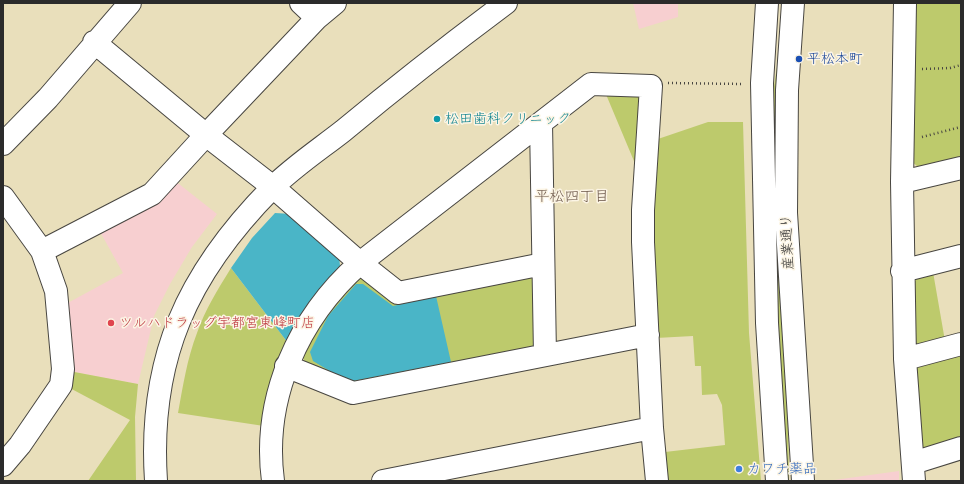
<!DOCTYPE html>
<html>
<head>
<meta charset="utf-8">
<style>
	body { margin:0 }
	#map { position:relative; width:964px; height:484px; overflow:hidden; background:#e9dfbb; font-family:Pangolin,sans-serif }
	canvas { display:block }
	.frame { position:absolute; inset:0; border:4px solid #2b2b2b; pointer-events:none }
</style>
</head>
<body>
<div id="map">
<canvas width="964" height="484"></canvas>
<div class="frame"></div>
</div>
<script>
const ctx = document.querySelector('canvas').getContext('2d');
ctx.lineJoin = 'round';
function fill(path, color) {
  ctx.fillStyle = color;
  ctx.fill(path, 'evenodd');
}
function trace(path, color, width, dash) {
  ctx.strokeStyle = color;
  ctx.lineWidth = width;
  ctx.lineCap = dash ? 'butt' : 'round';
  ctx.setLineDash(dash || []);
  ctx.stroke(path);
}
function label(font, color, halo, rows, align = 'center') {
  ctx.font = font + ' Pangolin,"Klee One",sans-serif';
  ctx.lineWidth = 3;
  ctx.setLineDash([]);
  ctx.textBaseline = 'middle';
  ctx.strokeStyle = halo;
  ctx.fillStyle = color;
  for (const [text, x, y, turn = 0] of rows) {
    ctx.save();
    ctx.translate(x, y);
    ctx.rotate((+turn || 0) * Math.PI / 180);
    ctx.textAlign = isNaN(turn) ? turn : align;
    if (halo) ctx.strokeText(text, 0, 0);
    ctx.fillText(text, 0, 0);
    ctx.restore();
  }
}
fill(new Path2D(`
	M 633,3 L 678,3 L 678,17 L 639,29 Z
	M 174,180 L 217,214 L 192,247 L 170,284 L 154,316 L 138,384 L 69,371 L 64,305 L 123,273 L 98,228 Z
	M 899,471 L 899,481 L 827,481 Z`), '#f7cfd0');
fill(new Path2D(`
	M 916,3 L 961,3 L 961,161 L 923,171 L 911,161 Z
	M 783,26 L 777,146 L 779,283 L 788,414 L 789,481 L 786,481 L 777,306 L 772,100 Z
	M 605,92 L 642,96 L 639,173 Z
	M 708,122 L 743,122 L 749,333 L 761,481 L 667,481 L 665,452 L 725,445 L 722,405 L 717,394 L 702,395 L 701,366 L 695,366 L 693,336 L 656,338 L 651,245 L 655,140 Z
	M 231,268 L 288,343 L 264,426 L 178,413 C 183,386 187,359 197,333 C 205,310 218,289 231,268 Z
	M 933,272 L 945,341 L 918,347 L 912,341 L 912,285 L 918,276 Z
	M 526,274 L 536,282 L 538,341 L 529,351 L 356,382 L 306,365 L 302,355 L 313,331 L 358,278 L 367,279 L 395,301 Z
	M 961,353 L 961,439 L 922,451 L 912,373 L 919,365 Z
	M 69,371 L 138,384 L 135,417 L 136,481 L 88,481 L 130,420 L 66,386 Z`), '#bdca6c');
fill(new Path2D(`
	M 275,213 L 292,214 L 339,255 L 340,266 L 311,300 L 288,343 L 231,268 L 252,238 Z
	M 356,284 L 363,284 L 393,306 L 436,296 L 451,362 L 348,382 L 313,361 L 310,352 L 328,316 Z`), '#4ab5c7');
const minor = new Path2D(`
	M 301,3 L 317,18
	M 335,3 L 317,18 L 206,135 L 273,187 L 360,263 L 398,293 L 543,264
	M 767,3 L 762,83 L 767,323 L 777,481
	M 793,3 L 787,90 L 786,213 L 803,481
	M 905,3 L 902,182 L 961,168
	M 541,123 L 545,355
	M 3,144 L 48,98 L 130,3
	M 902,182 L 905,359 L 914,481
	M 3,197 L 42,251 L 56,291 L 63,369 L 61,385 L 20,445 L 3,465
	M 42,251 L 152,194 L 206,135 L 94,42
	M 902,271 L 961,256
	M 905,359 L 961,344
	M 286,366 L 353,393 L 648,335
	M 913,463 L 961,448
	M 156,481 C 148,359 187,274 272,188 C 293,167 320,149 343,131 C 396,87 451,44 506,3
	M 273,481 C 262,398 298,318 360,263 L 591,84 L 651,86 L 643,210 L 643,242 L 652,428 L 657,481
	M 383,481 L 652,428`);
trace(minor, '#484641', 24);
trace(new Path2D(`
	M 922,69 L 950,68 L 961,65
	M 668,83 L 743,84
	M 922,137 L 961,127`), '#484641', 2.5, [1, 3]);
trace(minor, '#fff', 22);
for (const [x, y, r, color] of [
	[799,59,4,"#1a4fb4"],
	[437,119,4,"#0f9aa8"],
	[111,323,4,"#e0444e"],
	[739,469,4,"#3f7fe0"]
]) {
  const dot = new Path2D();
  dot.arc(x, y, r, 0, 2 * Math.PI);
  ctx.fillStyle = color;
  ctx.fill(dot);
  trace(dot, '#fcf5e5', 1.5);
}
label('14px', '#164399', '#fcf5e5', [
	["平松本町",807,59]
], 'left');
label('14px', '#0d838f', '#fcf5e5', [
	["松田歯科クリニック",445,119]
], 'left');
label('14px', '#2b2b2b', '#fcf5e5', [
	["産業通り",788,242,-93]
]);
label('14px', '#be3a42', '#fcf5e5', [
	["ツルハドラッグ宇都宮東峰町店",119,323]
], 'left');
label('14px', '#366cbe', '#fcf5e5', [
	["カワチ薬品",747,469]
], 'left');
label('15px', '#6c5749', '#fcf5e5', [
	["平松四丁目",572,197]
]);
</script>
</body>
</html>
